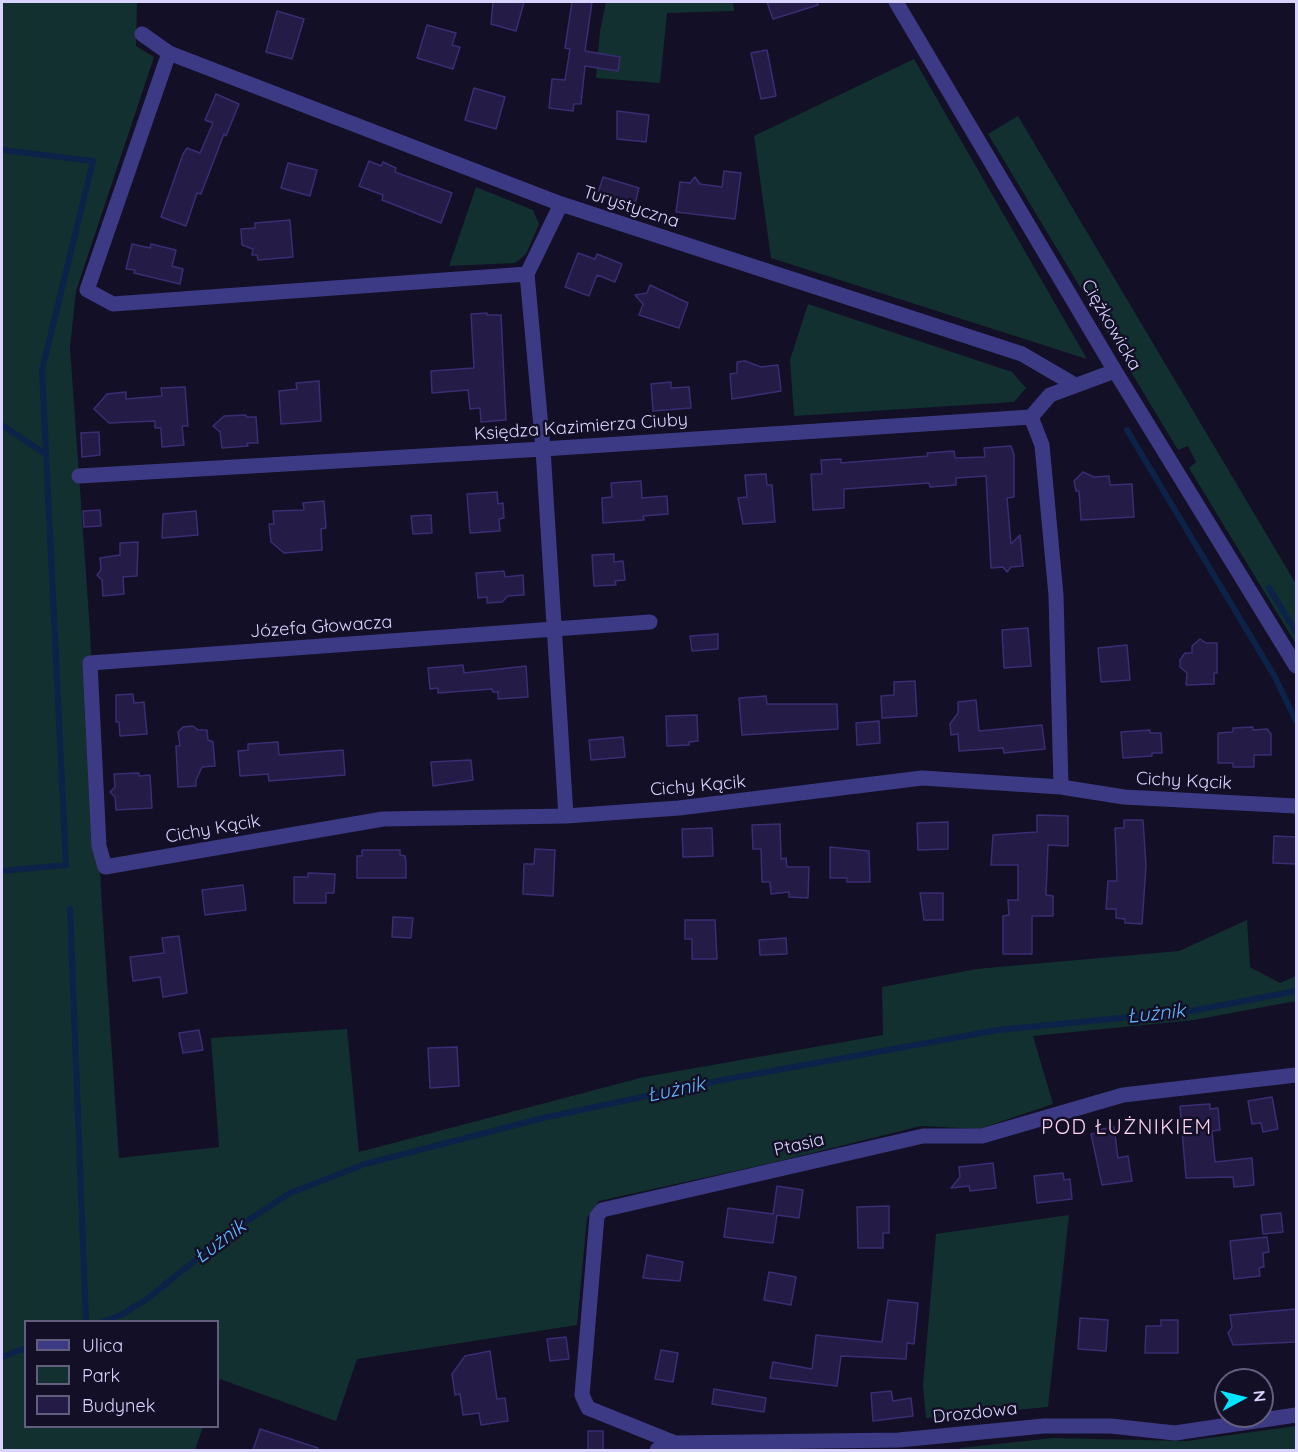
<!DOCTYPE html>
<html>
<head>
<meta charset="utf-8">
<style>
	body { margin:0 }
	#map { position:relative; width:1298px; height:1452px; overflow:hidden; background:#130f26; font-family:Quicksand,sans-serif }
	canvas { display:block }
	.frame { position:absolute; inset:0; border:3px solid #d9d4ff; pointer-events:none }
	.legend { position:absolute; left:24px; top:1320px; width:195px; height:108px; box-sizing:border-box; background:#130f26; border:2px solid #625e7d; margin:0; padding:8px 10px; list-style:none; font-size:18px; color:#d9d4ff }
	.legend li { display:flex; align-items:center; gap:12px; height:30px }
	.legend b { width:30px; border:2px solid #625e7d }
	.north { position:absolute; left:1214px; top:1368px; width:60px; height:60px; box-sizing:border-box; background:#130f26; border:2px solid #625e7d; border-radius:50%; rotate:83deg; font-size:16px; font-weight:700; line-height:24px; text-align:center; color:#d9d4ff }
	.north::after { content:''; display:block; margin:auto; width:21px; height:27px; background:#00e5ff; clip-path:polygon(50% 0,100% 100%,50% 72%,0 100%) }
</style>
</head>
<body>
<div id="map">
<canvas width="1298" height="1452"></canvas>
<div class="frame"></div>
<ul class="legend">
<li><b style="height:8px;background:#3d3a85"></b>Ulica</li>
<li><b style="height:16px;background:#12302f"></b>Park</li>
<li><b style="height:16px;background:#241b47"></b>Budynek</li>
</ul>
<div class="north">N</div>
</div>
<script>
const ctx = document.querySelector('canvas').getContext('2d');
ctx.lineJoin = 'round';
function fill(path, color) {
  ctx.fillStyle = color;
  ctx.fill(path, 'evenodd');
}
function trace(path, color, width, dash) {
  ctx.strokeStyle = color;
  ctx.lineWidth = width;
  ctx.lineCap = dash ? 'butt' : 'round';
  ctx.setLineDash(dash || []);
  ctx.stroke(path);
}
function label(font, color, halo, rows, align = 'center') {
  ctx.font = font + ' Quicksand,sans-serif';
  ctx.lineWidth = 5;
  ctx.setLineDash([]);
  ctx.textBaseline = 'middle';
  ctx.strokeStyle = halo;
  ctx.fillStyle = color;
  for (const [text, x, y, turn = 0] of rows) {
    ctx.save();
    ctx.translate(x, y);
    ctx.rotate((+turn || 0) * Math.PI / 180);
    ctx.textAlign = isNaN(turn) ? turn : align;
    if (halo) ctx.strokeText(text, 0, 0);
    ctx.fillText(text, 0, 0);
    ctx.restore();
  }
}
fill(new Path2D(`
	M 2,2 L 137,2 L 136,46 L 154,57 L 76,291 L 70,347 L 90,631 L 101,891 L 119,1158 L 219,1147 L 211,1038 L 347,1029 L 359,1152 L 644,1077 L 883,1035 L 882,987 L 976,969 L 1179,951 L 1247,920 L 1250,967 L 1280,983 L 1296,976 L 1296,1001 L 1194,1020 L 1033,1036 L 1053,1104 L 979,1129 L 921,1126 L 776,1162 L 599,1201 L 587,1218 L 577,1325 L 357,1359 L 336,1421 L 220,1379 L 218,1385 L 218,1322 L 26,1322 L 26,1426 L 203,1427 L 195,1450 L 2,1450 Z
	M 606,2 L 733,2 L 734,11 L 667,13 L 660,83 L 596,78 L 600,31 Z
	M 914,59 L 1087,359 L 771,258 L 754,136 Z
	M 1018,116 L 1296,584 L 1296,644 L 1189,468 L 1196,462 L 1188,446 L 1178,450 L 988,134 Z
	M 476,187 L 533,210 L 539,224 L 526,254 L 515,263 L 449,266 Z
	M 808,304 L 1012,372 L 1026,388 L 1014,402 L 794,416 L 790,360 Z
	M 1069,1215 L 1048,1407 L 926,1418 L 923,1386 L 936,1234 Z
	M 1296,1426 L 1296,1450 L 961,1450 L 960,1448 L 1053,1438 L 1187,1441 Z`), '#12302f');
trace(new Path2D(`
	M 2,150 L 93,161 L 42,370 L 66,865 L 2,871
	M 2,425 L 44,453
	M 1127,430 L 1275,677 L 1296,721
	M 1269,588 L 1296,632
	M 70,909 L 86,1322
	M 102,1322 L 121,1315 L 147,1299 L 230,1232 L 290,1193 L 365,1164 L 543,1118 L 722,1080 L 998,1030 L 1191,1011 L 1296,991
	M 2,1357 L 26,1348`), '#0c2248', 6);
const building = new Path2D(`
	M 493,2 L 524,2 L 516,31 L 491,24 Z
	M 572,2 L 592,2 L 585,51 L 620,57 L 618,71 L 585,66 L 581,104 L 574,104 L 573,111 L 549,108 L 552,79 L 565,80 L 570,49 L 565,48 Z
	M 767,2 L 817,2 L 818,5 L 773,19 Z
	M 277,11 L 304,19 L 292,59 L 266,52 Z
	M 427,25 L 456,33 L 452,45 L 460,47 L 453,69 L 417,58 Z
	M 767,50 L 776,96 L 761,99 L 751,53 Z
	M 474,88 L 505,97 L 496,129 L 465,120 Z
	M 216,94 L 239,104 L 226,136 L 224,134 L 201,194 L 197,193 L 186,226 L 161,217 L 183,154 L 187,148 L 200,153 L 213,123 L 205,120 Z
	M 617,111 L 649,115 L 646,142 L 617,139 Z
	M 369,161 L 381,166 L 383,162 L 396,168 L 395,172 L 452,193 L 441,223 L 382,200 L 383,195 L 359,186 Z
	M 288,163 L 317,170 L 310,196 L 281,188 Z
	M 724,171 L 741,173 L 735,219 L 676,212 L 680,182 L 690,183 L 695,177 L 700,184 L 722,187 Z
	M 603,177 L 639,188 L 635,204 L 598,193 Z
	M 290,220 L 293,257 L 258,260 L 257,255 L 252,255 L 253,249 L 242,245 L 241,229 L 255,228 L 255,223 Z
	M 132,244 L 150,248 L 151,244 L 176,250 L 172,266 L 183,269 L 180,284 L 134,273 L 135,270 L 126,269 Z
	M 578,253 L 595,259 L 597,254 L 622,264 L 615,282 L 597,275 L 589,296 L 565,287 Z
	M 650,285 L 688,303 L 679,328 L 639,315 L 643,304 L 635,295 L 647,293 Z
	M 487,313 L 487,315 L 501,315 L 506,420 L 481,422 L 480,408 L 470,409 L 468,390 L 432,393 L 431,371 L 474,368 L 471,314 Z
	M 745,361 L 761,367 L 778,365 L 781,391 L 732,399 L 730,374 L 737,373 L 737,362 Z
	M 319,381 L 321,421 L 281,424 L 279,391 L 297,389 L 296,383 Z
	M 671,382 L 671,388 L 689,387 L 691,408 L 653,411 L 651,384 Z
	M 185,387 L 188,426 L 182,426 L 184,445 L 162,447 L 161,428 L 155,428 L 155,421 L 109,423 L 94,409 L 107,394 L 126,392 L 126,399 L 162,396 L 161,388 Z
	M 246,415 L 246,417 L 256,417 L 258,443 L 247,443 L 248,446 L 222,448 L 220,432 L 213,426 L 224,416 Z
	M 99,432 L 100,455 L 82,457 L 81,433 Z
	M 1011,446 L 1014,455 L 1014,497 L 1007,498 L 1011,544 L 1020,535 L 1023,566 L 1011,567 L 1007,572 L 1003,567 L 991,568 L 986,476 L 956,478 L 956,485 L 930,487 L 929,483 L 844,489 L 844,508 L 813,510 L 811,474 L 822,474 L 821,460 L 841,459 L 841,463 L 928,456 L 927,453 L 954,451 L 955,458 L 985,457 L 984,448 Z
	M 1083,472 L 1094,477 L 1109,476 L 1110,485 L 1132,484 L 1134,517 L 1081,520 L 1079,491 L 1076,491 L 1074,481 Z
	M 766,474 L 767,485 L 772,485 L 775,522 L 743,524 L 738,498 L 747,497 L 745,475 Z
	M 641,481 L 642,498 L 667,496 L 668,514 L 643,516 L 644,520 L 603,523 L 602,498 L 612,497 L 611,483 Z
	M 497,492 L 498,504 L 503,503 L 504,518 L 499,519 L 500,531 L 470,533 L 467,494 Z
	M 324,501 L 326,528 L 321,529 L 322,550 L 284,553 L 271,542 L 269,524 L 274,524 L 273,511 L 304,510 L 303,503 Z
	M 100,510 L 101,526 L 84,527 L 83,511 Z
	M 196,511 L 198,535 L 162,538 L 163,514 Z
	M 431,515 L 432,533 L 413,534 L 411,516 Z
	M 138,542 L 137,576 L 123,577 L 124,594 L 103,596 L 102,580 L 97,575 L 101,570 L 100,558 L 120,555 L 120,543 Z
	M 614,554 L 614,562 L 623,561 L 625,580 L 615,581 L 616,585 L 594,586 L 592,555 Z
	M 504,571 L 505,577 L 523,575 L 524,595 L 508,596 L 502,602 L 487,603 L 487,597 L 478,598 L 476,573 Z
	M 1028,628 L 1031,666 L 1004,668 L 1002,630 Z
	M 718,634 L 718,649 L 692,651 L 690,636 Z
	M 1200,639 L 1206,643 L 1217,643 L 1217,673 L 1214,673 L 1214,684 L 1186,685 L 1187,673 L 1180,667 L 1180,660 L 1185,653 L 1192,653 L 1192,646 Z
	M 1127,645 L 1130,680 L 1101,682 L 1098,648 Z
	M 463,665 L 464,673 L 526,666 L 528,697 L 498,699 L 498,692 L 493,692 L 492,689 L 438,693 L 438,688 L 430,689 L 428,668 Z
	M 915,681 L 917,716 L 882,718 L 881,696 L 894,695 L 894,682 Z
	M 133,694 L 134,703 L 144,702 L 147,734 L 120,736 L 119,722 L 116,722 L 116,695 Z
	M 766,696 L 767,704 L 837,704 L 838,729 L 742,735 L 739,698 Z
	M 976,700 L 979,731 L 1042,725 L 1045,749 L 1004,753 L 1003,748 L 959,751 L 958,734 L 951,735 L 950,724 L 958,713 L 958,702 Z
	M 697,715 L 698,741 L 689,742 L 689,745 L 667,746 L 666,716 Z
	M 879,721 L 880,743 L 857,745 L 856,723 Z
	M 193,726 L 198,730 L 207,730 L 208,740 L 213,742 L 215,766 L 202,767 L 196,780 L 196,786 L 178,787 L 176,746 L 180,746 L 178,732 L 183,727 Z
	M 1253,727 L 1253,730 L 1267,729 L 1271,734 L 1271,755 L 1254,755 L 1254,767 L 1233,767 L 1233,763 L 1218,763 L 1218,733 L 1233,732 L 1233,728 Z
	M 1150,730 L 1150,733 L 1161,733 L 1162,753 L 1152,753 L 1152,756 L 1123,758 L 1121,732 Z
	M 623,737 L 625,757 L 591,760 L 589,740 Z
	M 278,742 L 279,755 L 343,750 L 345,775 L 269,781 L 268,774 L 240,776 L 238,751 L 248,750 L 248,744 Z
	M 471,760 L 473,780 L 433,786 L 431,762 Z
	M 139,773 L 139,776 L 150,775 L 152,808 L 116,810 L 115,797 L 110,792 L 115,787 L 114,774 Z
	M 1037,815 L 1068,816 L 1068,846 L 1048,845 L 1046,895 L 1053,896 L 1053,916 L 1032,916 L 1032,954 L 1003,954 L 1003,916 L 1009,915 L 1008,900 L 1018,900 L 1018,865 L 991,865 L 993,835 L 1037,832 Z
	M 1124,820 L 1143,820 L 1146,866 L 1142,924 L 1125,923 L 1125,919 L 1116,918 L 1116,909 L 1106,909 L 1108,881 L 1117,881 L 1115,828 L 1124,828 Z
	M 948,822 L 948,849 L 918,850 L 917,823 Z
	M 780,824 L 781,859 L 786,858 L 787,867 L 809,867 L 808,898 L 789,897 L 789,892 L 771,894 L 770,882 L 762,882 L 761,849 L 753,849 L 752,825 Z
	M 712,828 L 713,856 L 683,857 L 682,829 Z
	M 1274,836 L 1296,837 L 1296,864 L 1273,863 Z
	M 830,847 L 869,851 L 870,882 L 847,882 L 847,878 L 830,878 Z
	M 535,849 L 555,850 L 553,896 L 523,894 L 524,864 L 534,864 Z
	M 362,850 L 400,850 L 400,855 L 405,856 L 406,862 L 406,878 L 357,878 L 357,856 L 362,856 Z
	M 308,873 L 335,874 L 334,893 L 326,893 L 326,903 L 294,903 L 294,877 L 308,877 Z
	M 243,885 L 246,910 L 205,915 L 202,890 Z
	M 920,893 L 943,893 L 943,920 L 924,920 Z
	M 393,917 L 413,918 L 411,938 L 392,937 Z
	M 685,920 L 715,920 L 717,959 L 692,959 L 692,939 L 685,939 Z
	M 179,936 L 187,993 L 163,997 L 160,977 L 133,981 L 130,957 L 164,953 L 162,938 Z
	M 786,938 L 787,954 L 760,955 L 759,940 Z
	M 199,1030 L 203,1050 L 183,1053 L 179,1033 Z
	M 457,1047 L 459,1086 L 430,1088 L 428,1048 Z
	M 1272,1097 L 1278,1129 L 1263,1132 L 1261,1123 L 1252,1124 L 1248,1101 Z
	M 1210,1104 L 1210,1109 L 1218,1108 L 1220,1130 L 1212,1131 L 1215,1162 L 1252,1158 L 1254,1185 L 1234,1187 L 1233,1177 L 1186,1178 L 1180,1106 Z
	M 1114,1127 L 1118,1158 L 1128,1156 L 1132,1181 L 1102,1185 L 1091,1134 L 1098,1133 L 1097,1130 Z
	M 993,1163 L 996,1188 L 970,1191 L 969,1186 L 951,1188 L 960,1177 L 959,1167 Z
	M 1063,1173 L 1064,1180 L 1070,1179 L 1072,1199 L 1037,1203 L 1034,1176 Z
	M 777,1186 L 803,1190 L 799,1218 L 777,1215 L 773,1243 L 724,1237 L 728,1208 L 773,1214 Z
	M 889,1206 L 889,1233 L 883,1233 L 883,1248 L 858,1248 L 857,1207 Z
	M 1281,1213 L 1283,1232 L 1263,1234 L 1261,1215 Z
	M 1267,1237 L 1269,1252 L 1263,1253 L 1264,1267 L 1259,1268 L 1260,1276 L 1234,1279 L 1230,1241 Z
	M 647,1255 L 683,1262 L 680,1281 L 643,1278 Z
	M 769,1272 L 796,1277 L 791,1305 L 764,1300 Z
	M 888,1300 L 918,1303 L 914,1344 L 907,1343 L 906,1359 L 841,1356 L 837,1386 L 770,1378 L 773,1362 L 812,1369 L 816,1335 L 882,1342 Z
	M 1296,1309 L 1296,1342 L 1233,1345 L 1228,1333 L 1232,1328 L 1230,1315 Z
	M 1080,1318 L 1108,1320 L 1106,1351 L 1078,1349 Z
	M 1161,1320 L 1178,1320 L 1178,1353 L 1145,1353 L 1146,1326 L 1161,1326 Z
	M 566,1337 L 569,1359 L 550,1361 L 547,1339 Z
	M 661,1350 L 678,1353 L 673,1382 L 655,1379 Z
	M 490,1351 L 497,1399 L 505,1398 L 508,1421 L 481,1425 L 479,1413 L 463,1415 L 460,1394 L 455,1395 L 452,1374 L 465,1356 Z
	M 714,1389 L 766,1398 L 764,1412 L 712,1404 Z
	M 891,1391 L 893,1401 L 911,1398 L 913,1416 L 873,1421 L 871,1393 Z
	M 260,1429 L 318,1448 L 318,1450 L 253,1450 Z
	M 588,1431 L 603,1431 L 603,1450 L 588,1450 Z`);
fill(building, '#241b47');
trace(building, '#3b2d73', 1.5);
trace(new Path2D(`
	M 896,2 L 1115,371 L 1296,666
	M 142,34 L 169,53 L 561,204 L 1022,354 L 1075,385
	M 169,53 L 87,290 L 113,304 L 527,274
	M 561,204 L 527,274 L 543,449 L 566,816
	M 1031,417 L 1042,445 L 1056,595 L 1061,787
	M 79,476 L 543,449 L 1031,417 L 1050,395 L 1115,371
	M 650,622 L 90,663 L 99,846 L 105,867 L 383,819 L 566,816 L 679,808 L 922,778 L 1061,787 L 1124,797 L 1296,806
	M 675,1443 L 588,1408 L 582,1395 L 597,1216 L 602,1210 L 923,1136 L 982,1136 L 1123,1095 L 1296,1075
	M 657,1450 L 675,1443 L 899,1440 L 1044,1426 L 1111,1426 L 1175,1433 L 1296,1415`), '#3d3a85', 15);
label('18px', '#d9d4ff', '#130f26', [
	["Turystyczna",631,207,18],
	["Ciężkowicka",1111,325,60],
	["Księdza Kazimierza Ciuby",581,427,-4],
	["Józefa Głowacza",321,627,-4],
	["Cichy Kącik",1184,781,3],
	["Cichy Kącik",698,786,-5],
	["Cichy Kącik",213,829,-10],
	["Ptasia",799,1145,-13],
	["Drozdowa",975,1413,-6]
]);
label('italic 20px', '#62b6ff', '#130f26', [
	["Łużnik",1156,1014,-6],
	["Łużnik",676,1090,-12],
	["Łużnik",220,1242,-37]
]);
ctx.letterSpacing = '1.5px';
label('20px', '#ffd6f0', '#130f26', [
	["POD ŁUŻNIKIEM",1127,1128]
]);
ctx.letterSpacing = '0px';
</script>
</body>
</html>
